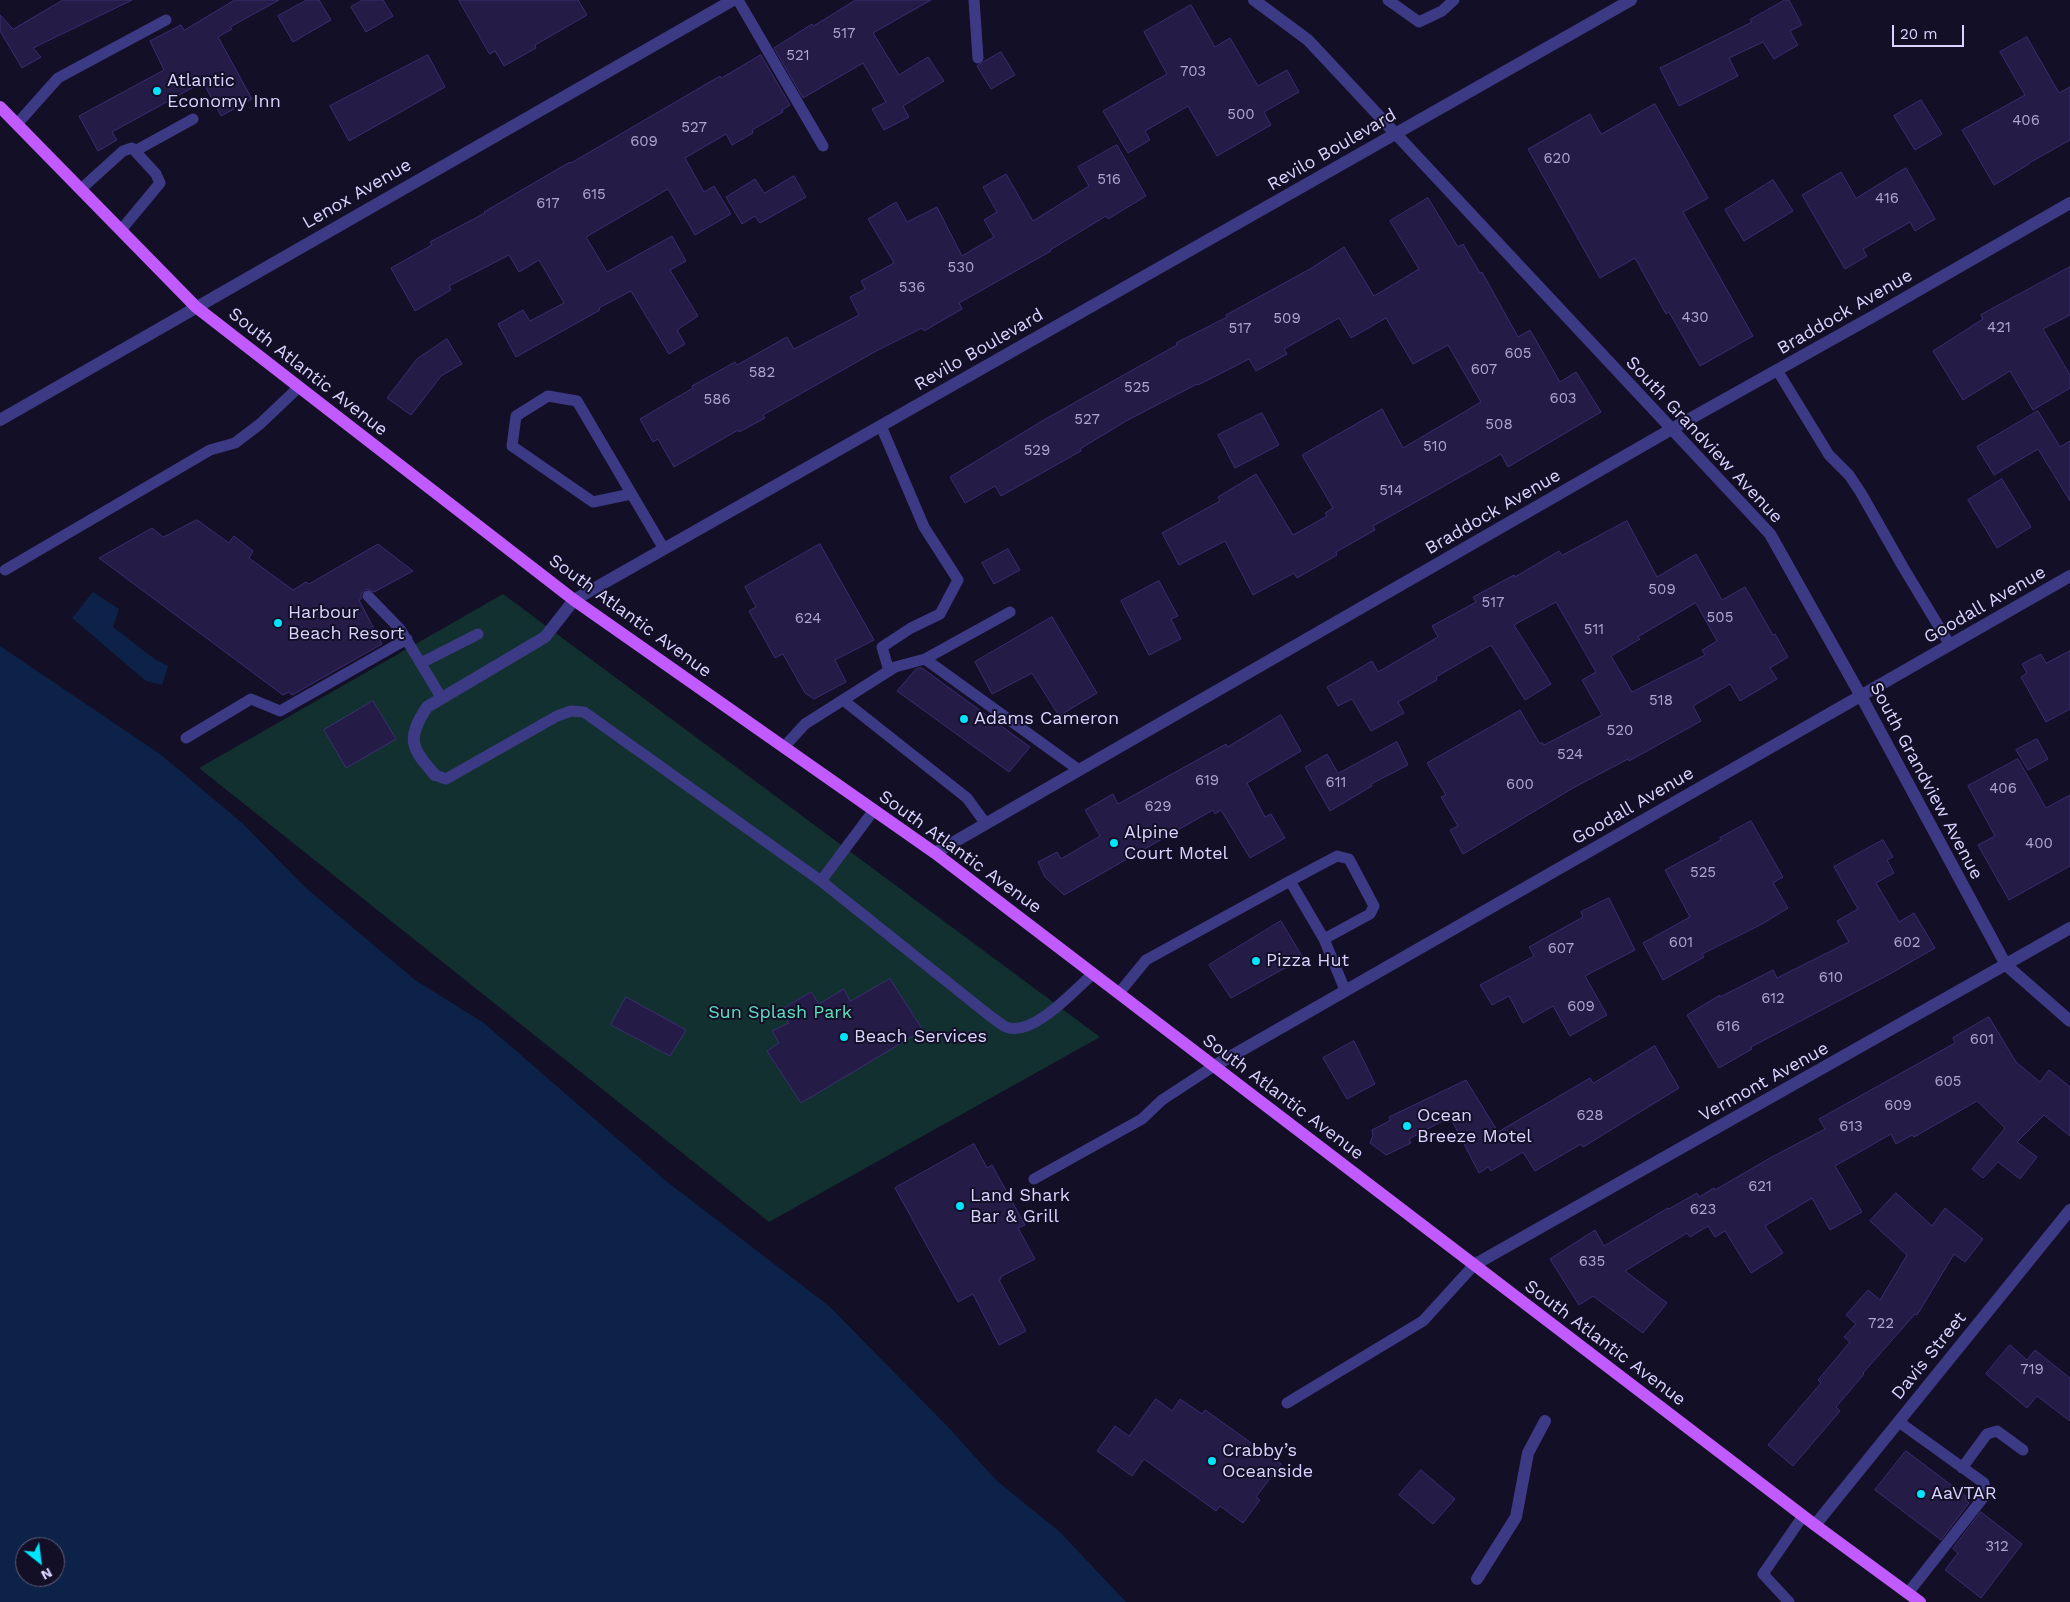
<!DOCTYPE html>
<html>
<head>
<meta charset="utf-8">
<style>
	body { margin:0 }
	#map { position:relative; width:2070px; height:1602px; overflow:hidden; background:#130f26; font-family:"Work Sans",sans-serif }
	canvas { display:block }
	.north { position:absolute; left:15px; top:1537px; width:50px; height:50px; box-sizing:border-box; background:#130f26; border:1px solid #625e7d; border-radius:50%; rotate:151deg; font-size:14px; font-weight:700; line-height:20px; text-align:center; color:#d9d4ff }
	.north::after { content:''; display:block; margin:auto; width:18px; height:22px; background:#00e5ff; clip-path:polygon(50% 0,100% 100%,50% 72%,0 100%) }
	.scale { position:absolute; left:1892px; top:25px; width:72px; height:22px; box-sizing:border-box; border:2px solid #d9d4ff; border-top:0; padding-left:6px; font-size:15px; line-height:18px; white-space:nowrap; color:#d9d4ff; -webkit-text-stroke:4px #130f26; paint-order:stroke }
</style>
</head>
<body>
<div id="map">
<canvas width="2070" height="1602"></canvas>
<div class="north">N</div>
<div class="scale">20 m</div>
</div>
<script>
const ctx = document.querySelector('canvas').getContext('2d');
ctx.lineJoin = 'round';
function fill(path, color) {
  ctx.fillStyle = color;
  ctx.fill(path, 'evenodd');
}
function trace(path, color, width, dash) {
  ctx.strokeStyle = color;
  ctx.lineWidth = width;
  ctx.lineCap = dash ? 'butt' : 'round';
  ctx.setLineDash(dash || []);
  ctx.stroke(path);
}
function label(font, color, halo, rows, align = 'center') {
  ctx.font = font + ' "Work Sans",sans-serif';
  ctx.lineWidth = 4;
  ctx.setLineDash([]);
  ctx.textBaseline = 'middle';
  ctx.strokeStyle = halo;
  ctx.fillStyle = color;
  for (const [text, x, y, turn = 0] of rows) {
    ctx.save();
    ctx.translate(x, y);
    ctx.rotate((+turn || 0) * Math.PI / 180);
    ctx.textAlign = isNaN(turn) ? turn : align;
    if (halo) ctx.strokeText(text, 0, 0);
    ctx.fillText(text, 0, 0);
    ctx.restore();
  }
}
fill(new Path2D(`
	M 503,594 L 1100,1037 L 769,1222 L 199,768 Z`), '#12302f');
fill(new Path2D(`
	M 93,592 L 119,609 L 113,627 L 156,660 L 168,666 L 162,685 L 146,681 L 72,618 Z
	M 0,646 L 160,754 L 242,823 L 306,888 L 415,980 L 484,1023 L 666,1181 L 829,1306 L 950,1429 L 996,1480 L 1061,1533 L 1126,1602 L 0,1602 ZM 25,1547 L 55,1547 L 55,1577 L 25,1577 Z`), '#0c2248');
const building = new Path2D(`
	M 63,0 L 132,0 L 33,48 L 41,57 L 22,68 L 0,31 L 0,15 L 13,29 Z
	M 235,0 L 279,0 L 230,27 L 232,29 L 218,37 L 252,99 L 221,116 L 203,82 L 112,132 L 117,140 L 98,151 L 79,116 L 164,70 L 150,41 L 181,25 L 184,30 Z
	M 307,0 L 319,0 L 331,20 L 293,42 L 278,16 Z
	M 363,0 L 383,0 L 393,16 L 366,32 L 351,7 Z
	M 459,0 L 578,0 L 587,15 L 535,45 L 536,48 L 504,66 L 495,51 L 490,54 Z
	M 856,0 L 931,0 L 873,33 L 899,75 L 928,57 L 944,81 L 903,106 L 909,117 L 884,130 L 872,109 L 886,102 L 863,63 L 803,98 L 774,48 L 812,24 L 813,26 Z
	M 1785,0 L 1789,0 L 1802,25 L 1790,31 L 1798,45 L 1774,59 L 1763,42 L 1729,58 L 1738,76 L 1679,106 L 1660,68 L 1752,22 L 1750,20 Z
	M 1191,5 L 1215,47 L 1230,38 L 1258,86 L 1287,70 L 1299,92 L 1264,112 L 1271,125 L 1217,156 L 1188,106 L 1145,131 L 1150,140 L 1128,153 L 1103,111 L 1167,74 L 1144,32 Z
	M 2027,37 L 2059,93 L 2070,87 L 2070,140 L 2029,163 L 2029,164 L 1994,185 L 1962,130 L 2025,95 L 2000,52 Z
	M 1001,52 L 1015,75 L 991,89 L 977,66 Z
	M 428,55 L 445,87 L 349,141 L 330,106 Z
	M 761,55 L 790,105 L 782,110 L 783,112 L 752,130 L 753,133 L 732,145 L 726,134 L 685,158 L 704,192 L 714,186 L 731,214 L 695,235 L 668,189 L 586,237 L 607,272 L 672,236 L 686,261 L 670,270 L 698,316 L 677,330 L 685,344 L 669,354 L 631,291 L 599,308 L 600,310 L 516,357 L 498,324 L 523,310 L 530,321 L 564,303 L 539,260 L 519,272 L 509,255 L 449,286 L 451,290 L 415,311 L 391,268 L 432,245 L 430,242 L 485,213 L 484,212 L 570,162 L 571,163 L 720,76 L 721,78 Z
	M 1921,100 L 1942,134 L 1915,150 L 1894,116 Z
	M 1655,104 L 1708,198 L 1683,212 L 1753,336 L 1700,366 L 1669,312 L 1666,314 L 1635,258 L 1600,278 L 1528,149 L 1590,114 L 1601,134 Z
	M 1117,145 L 1146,196 L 1108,219 L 1106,216 L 1050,250 L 1051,251 L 959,303 L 962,309 L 924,331 L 922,328 L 878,350 L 763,415 L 765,418 L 739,432 L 738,430 L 674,467 L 658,439 L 653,442 L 640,419 L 693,388 L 692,386 L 735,362 L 737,365 L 787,337 L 794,349 L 859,315 L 850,297 L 865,289 L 861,281 L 894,263 L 868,219 L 896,202 L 907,222 L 937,207 L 962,256 L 994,237 L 984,220 L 997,212 L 983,187 L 1006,174 L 1033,221 L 1089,186 L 1078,167 Z
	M 1906,168 L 1935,219 L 1915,231 L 1910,222 L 1863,249 L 1867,256 L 1845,269 L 1802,195 L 1841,172 L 1856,198 Z
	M 794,176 L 806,197 L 760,223 L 755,216 L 742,224 L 726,197 L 755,179 L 764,193 Z
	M 1773,180 L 1793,211 L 1744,241 L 1725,210 Z
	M 1428,198 L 1458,247 L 1463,244 L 1480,273 L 1482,272 L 1518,337 L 1530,330 L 1560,382 L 1576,372 L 1601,412 L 1508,467 L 1501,454 L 1373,526 L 1375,530 L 1336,552 L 1337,555 L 1297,578 L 1294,573 L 1253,595 L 1225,541 L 1179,565 L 1162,533 L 1220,501 L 1218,497 L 1256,474 L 1293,535 L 1327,516 L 1325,513 L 1333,508 L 1302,455 L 1382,409 L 1403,448 L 1481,402 L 1448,345 L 1413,364 L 1386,318 L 1351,338 L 1339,318 L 1284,349 L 1287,354 L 1256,371 L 1249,359 L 1198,385 L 1197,384 L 1126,421 L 1080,449 L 1081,451 L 1001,496 L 995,486 L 965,503 L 950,477 L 1042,421 L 1177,345 L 1176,343 L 1227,317 L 1226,315 L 1310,269 L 1344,247 L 1374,296 L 1419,269 L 1390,221 Z
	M 2070,267 L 2070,315 L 2043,329 L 2070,375 L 2070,388 L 2033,410 L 2010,371 L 1963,400 L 1933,351 L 1983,319 L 1981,315 Z
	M 447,339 L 462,364 L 441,376 L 411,415 L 387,398 L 417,359 Z
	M 2038,411 L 2060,447 L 2070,441 L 2070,501 L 2038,449 L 1994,475 L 1977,447 Z
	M 1262,413 L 1279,445 L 1235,468 L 1218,435 Z
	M 2002,479 L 2031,527 L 1997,548 L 1968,500 Z
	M 197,520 L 229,543 L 234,536 L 253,551 L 249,558 L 293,590 L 306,582 L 309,584 L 378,544 L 413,571 L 374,592 L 367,589 L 361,594 L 361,599 L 359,600 L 382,644 L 292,695 L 289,692 L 283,695 L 99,558 L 152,528 L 163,537 Z
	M 1627,521 L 1657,577 L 1696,554 L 1722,600 L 1745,587 L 1773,635 L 1775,634 L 1788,657 L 1770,668 L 1777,679 L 1740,701 L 1730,684 L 1693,706 L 1701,721 L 1629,761 L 1628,759 L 1573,788 L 1463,854 L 1450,830 L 1458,826 L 1441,797 L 1446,795 L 1427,763 L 1520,710 L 1540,744 L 1542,742 L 1544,745 L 1602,715 L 1582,680 L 1596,672 L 1556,602 L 1514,625 L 1551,684 L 1525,700 L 1491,645 L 1436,677 L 1437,680 L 1398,702 L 1404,713 L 1371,731 L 1352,699 L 1338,706 L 1327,687 L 1372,661 L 1378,672 L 1438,637 L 1432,626 L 1476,602 L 1473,597 L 1514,575 L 1515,577 L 1559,551 L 1562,555 ZM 1696,603 L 1717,641 L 1702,650 L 1705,655 L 1632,692 L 1611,656 L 1640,639 L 1638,637 Z
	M 820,544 L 874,640 L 835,660 L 846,682 L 814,699 L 805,693 L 783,654 L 775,658 L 749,611 L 756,607 L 745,587 Z
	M 1008,549 L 1020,570 L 994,584 L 982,563 Z
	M 1159,581 L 1178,616 L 1171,619 L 1181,639 L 1149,655 L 1121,601 Z
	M 1052,617 L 1097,693 L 1059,716 L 1032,673 L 992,694 L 975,662 Z
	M 2070,651 L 2070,709 L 2046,722 L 2021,677 L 2027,673 L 2022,664 L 2041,654 L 2046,663 Z
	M 922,668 L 1030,747 L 1009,772 L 897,691 L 916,669 Z
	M 373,701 L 396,739 L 346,768 L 324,730 Z
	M 1281,715 L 1301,751 L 1247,783 L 1265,817 L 1271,814 L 1285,838 L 1250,858 L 1221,810 L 1215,814 L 1213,810 L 1064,895 L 1045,877 L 1038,862 L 1057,852 L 1061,859 L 1100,836 L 1085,810 L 1113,794 L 1118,804 L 1226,744 L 1227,747 Z
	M 2037,739 L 2048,759 L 2028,770 L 2016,750 Z
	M 1397,742 L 1408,765 L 1371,784 L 1372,786 L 1330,811 L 1305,767 L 1327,754 L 1338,773 Z
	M 2018,759 L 2046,808 L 2070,795 L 2070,866 L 2009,900 L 1978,845 L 1995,836 L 1968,786 Z
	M 1751,821 L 1783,877 L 1773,883 L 1788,908 L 1762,924 L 1702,954 L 1704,957 L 1663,980 L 1643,943 L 1690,917 L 1665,870 L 1721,840 L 1720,838 Z
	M 1883,840 L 1893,857 L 1887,860 L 1894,873 L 1876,883 L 1899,922 L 1914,913 L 1935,948 L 1888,975 L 1751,1047 L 1752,1049 L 1719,1068 L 1687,1015 L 1720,995 L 1720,997 L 1773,970 L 1777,978 L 1849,942 L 1837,921 L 1858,909 L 1834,867 Z
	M 1609,898 L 1635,950 L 1585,976 L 1607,1015 L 1570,1036 L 1553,1006 L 1523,1023 L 1509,996 L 1492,1005 L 1480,985 L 1534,956 L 1529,947 L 1583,917 L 1581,912 Z
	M 1281,921 L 1303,958 L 1231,998 L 1209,965 Z
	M 890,979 L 923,1030 L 801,1103 L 767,1051 L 779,1043 L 772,1031 L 789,1023 L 780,1010 L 811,992 L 819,1004 L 844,989 L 850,1001 Z
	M 626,997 L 686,1030 L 670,1056 L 611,1025 Z
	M 1989,1017 L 2016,1062 L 2040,1082 L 2049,1070 L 2070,1087 L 2070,1136 L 2044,1115 L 2017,1142 L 2037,1157 L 2020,1179 L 1998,1162 L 1983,1178 L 1972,1169 L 2005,1128 L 1977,1101 L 1914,1137 L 1912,1135 L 1896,1144 L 1891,1134 L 1835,1166 L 1862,1212 L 1830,1230 L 1812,1198 L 1765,1226 L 1783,1253 L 1751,1273 L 1725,1231 L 1715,1237 L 1708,1226 L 1690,1237 L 1687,1233 L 1625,1271 L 1667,1303 L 1643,1333 L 1593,1296 L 1579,1305 L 1550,1259 L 1595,1230 L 1604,1246 L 1668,1208 L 1669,1209 L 1697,1193 L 1699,1197 L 1714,1188 L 1715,1190 L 1770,1158 L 1825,1129 L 1819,1119 L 1955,1043 L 1953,1038 Z
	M 1354,1041 L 1375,1084 L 1347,1099 L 1323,1058 Z
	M 1655,1046 L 1679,1088 L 1583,1147 L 1581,1144 L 1535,1171 L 1523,1152 L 1491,1171 L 1488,1167 L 1479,1173 L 1450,1117 L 1409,1139 L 1411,1143 L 1386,1155 L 1370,1143 L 1373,1135 L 1372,1130 L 1391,1120 L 1389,1117 L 1466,1080 L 1498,1132 L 1590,1078 L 1593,1083 Z
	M 974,1144 L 987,1168 L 992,1165 L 1025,1225 L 1018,1228 L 1035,1259 L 1000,1277 L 1001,1279 L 999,1280 L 1026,1331 L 999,1345 L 973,1294 L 958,1302 L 895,1188 Z
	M 1896,1193 L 1932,1226 L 1945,1208 L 1983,1239 L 1965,1262 L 1954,1254 L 1917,1315 L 1915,1314 L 1863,1373 L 1864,1374 L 1836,1407 L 1840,1411 L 1793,1466 L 1768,1445 L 1821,1383 L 1818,1380 L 1850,1342 L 1844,1337 L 1856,1324 L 1846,1315 L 1868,1290 L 1880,1300 L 1907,1255 L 1870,1221 Z
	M 2010,1345 L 2027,1360 L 2035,1350 L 2070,1378 L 2070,1421 L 2037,1396 L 2027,1408 L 1986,1374 Z
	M 1156,1399 L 1172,1411 L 1180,1399 L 1202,1414 L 1205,1410 L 1281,1464 L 1256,1497 L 1260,1500 L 1243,1523 L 1220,1506 L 1216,1511 L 1144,1459 L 1132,1476 L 1097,1451 L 1115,1426 L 1129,1436 Z
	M 1906,1451 L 1967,1497 L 1965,1499 L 1969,1503 L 1941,1540 L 1875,1490 Z
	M 1421,1470 L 1455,1499 L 1433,1524 L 1399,1495 Z
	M 1981,1512 L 2022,1544 L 1981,1598 L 1945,1570 L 1958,1553 L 1953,1549 Z`);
fill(building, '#241b47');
trace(building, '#3b2d73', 1);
trace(new Path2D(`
	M 738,0 L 823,146
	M 974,0 L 978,58
	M 1388,0 L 1419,22 L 1442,11 L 1454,0
	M 17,124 L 58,78 L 166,20
	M 135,151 L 193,119
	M 81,189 L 123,151 L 132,148 L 135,151 L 156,174 L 160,183 L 121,230
	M 1777,370 L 1829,455 L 1849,475 L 1861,493 L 1903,567 L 1950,645
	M 881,426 L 924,527 L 958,580 L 940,614 L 911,628 L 882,647 L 889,671
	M 631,494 L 593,502 L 512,446 L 516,416 L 548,396 L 577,401 L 664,549
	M 5,570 L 210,450 L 235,443 L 260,424 L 299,387
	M 368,596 L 400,629 L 441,697
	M 925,659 L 1010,612
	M 421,663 L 478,634
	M 843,700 L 967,798 L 986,824
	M 186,738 L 251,699 L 280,711 L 407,639
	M 784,747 L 805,724 L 895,667 L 925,659 L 1079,770
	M 435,775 L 446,779 L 557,716 L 571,711 L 584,712 L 821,881 L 874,810
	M 821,881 L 990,1016 C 995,1019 1003,1027 1009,1028 C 1036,1034 1074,990 1093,974
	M 1290,881 L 1337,856 L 1349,859 L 1374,906 L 1370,914 L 1324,939
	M 1119,993 L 1146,960 L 1290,881 L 1324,939 L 1345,990
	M 1034,1179 L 1142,1119 L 1162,1100 L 1214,1066
	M 1287,1403 L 1423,1321 L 1474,1265
	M 1899,1422 L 1984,1483 L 1986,1494 L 1908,1593
	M 1962,1468 L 1987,1434 L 1997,1431 L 2023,1450
	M 1789,1602 L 1763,1574 L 1803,1516`), '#3d3a85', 11);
trace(new Path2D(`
	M 1254,0 L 1308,40 L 1770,534 L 1861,696 L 2006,965 L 2070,1021
	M 0,420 L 733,0
	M 435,775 C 411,748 406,739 427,707 L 545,637 L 574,600 L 1631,0
	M 935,853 L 1670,430 L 1872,317 L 2070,203
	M 1214,1066 L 2070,576
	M 1474,1265 L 2070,928
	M 1815,1525 L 2070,1210
	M 1477,1579 L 1516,1517 L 1528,1453 L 1545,1421`), '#3d3a85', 12);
trace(new Path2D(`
	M 0,107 L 196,307 L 299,387 L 574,600 L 935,853 L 1815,1525 L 1920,1602`), '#c25bff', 12);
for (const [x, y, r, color] of [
	[157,91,5,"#00e5ff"],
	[278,623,5,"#00e5ff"],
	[964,719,5,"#00e5ff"],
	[1114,843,5,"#00e5ff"],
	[1256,961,5,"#00e5ff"],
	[844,1037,5,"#00e5ff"],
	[1407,1126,5,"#00e5ff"],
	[960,1206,5,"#00e5ff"],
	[1212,1461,5,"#00e5ff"],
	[1921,1494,5,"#00e5ff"]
]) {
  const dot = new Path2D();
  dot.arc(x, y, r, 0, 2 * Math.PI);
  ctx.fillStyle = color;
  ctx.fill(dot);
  trace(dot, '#130f26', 2);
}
label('15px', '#aca6d1', null, [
	["517",844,34],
	["521",798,56],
	["703",1193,72],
	["500",1241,115],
	["406",2026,121],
	["527",694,128],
	["609",644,142],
	["620",1557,159],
	["516",1109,180],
	["615",594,195],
	["416",1887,199],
	["617",548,204],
	["530",961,268],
	["536",912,288],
	["430",1695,318],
	["509",1287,319],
	["421",1999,328],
	["517",1240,329],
	["605",1518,354],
	["607",1484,370],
	["582",762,373],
	["525",1137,388],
	["603",1563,399],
	["586",717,400],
	["527",1087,420],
	["508",1499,425],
	["510",1435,447],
	["529",1037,451],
	["514",1391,491],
	["509",1662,590],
	["517",1493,603],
	["505",1720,618],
	["624",808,619],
	["511",1594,630],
	["518",1661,701],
	["520",1620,731],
	["524",1570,755],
	["619",1207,781],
	["611",1336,783],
	["600",1520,785],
	["406",2003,789],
	["629",1158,807],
	["400",2039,844],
	["525",1703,873],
	["601",1681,943],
	["602",1907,943],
	["607",1561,949],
	["610",1831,978],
	["612",1773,999],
	["609",1581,1007],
	["616",1728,1027],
	["601",1982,1040],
	["605",1948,1082],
	["609",1898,1106],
	["628",1590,1116],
	["613",1851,1127],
	["621",1760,1187],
	["623",1703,1210],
	["635",1592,1262],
	["722",1881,1324],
	["719",2032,1370],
	["312",1997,1547]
]);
label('18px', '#d9d4ff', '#130f26', [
	["Atlantic",167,81],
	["Economy Inn",167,102],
	["Harbour",288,613],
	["Beach Resort",288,634],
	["Adams Cameron",974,719],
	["Alpine",1124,833],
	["Court Motel",1124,854],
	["Pizza Hut",1266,961],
	["Beach Services",854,1037],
	["Ocean",1417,1116],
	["Breeze Motel",1417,1137],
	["Land Shark",970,1196],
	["Bar & Grill",970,1217],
	["Crabby’s",1222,1451],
	["Oceanside",1222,1472],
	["AaVTAR",1931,1494]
], 'left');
label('18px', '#d9d4ff', '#130f26', [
	["Revilo Boulevard",1332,150,-30],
	["Lenox Avenue",357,194,-30],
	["Braddock Avenue",1845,312,-30],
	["Revilo Boulevard",979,350,-30],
	["South Atlantic Avenue",308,372,38],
	["South Grandview Avenue",1704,440,47],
	["Braddock Avenue",1493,512,-30],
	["Goodall Avenue",1985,605,-30],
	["South Atlantic Avenue",630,616,36],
	["South Grandview Avenue",1926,781,62],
	["Goodall Avenue",1633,806,-30],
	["South Atlantic Avenue",960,852,36],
	["Vermont Avenue",1764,1082,-29],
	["South Atlantic Avenue",1283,1097,37],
	["South Atlantic Avenue",1605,1343,37],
	["Davis Street",1929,1356,-51]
]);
label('18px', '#5fe0c0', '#130f26', [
	["Sun Splash Park",780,1013]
]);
</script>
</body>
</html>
